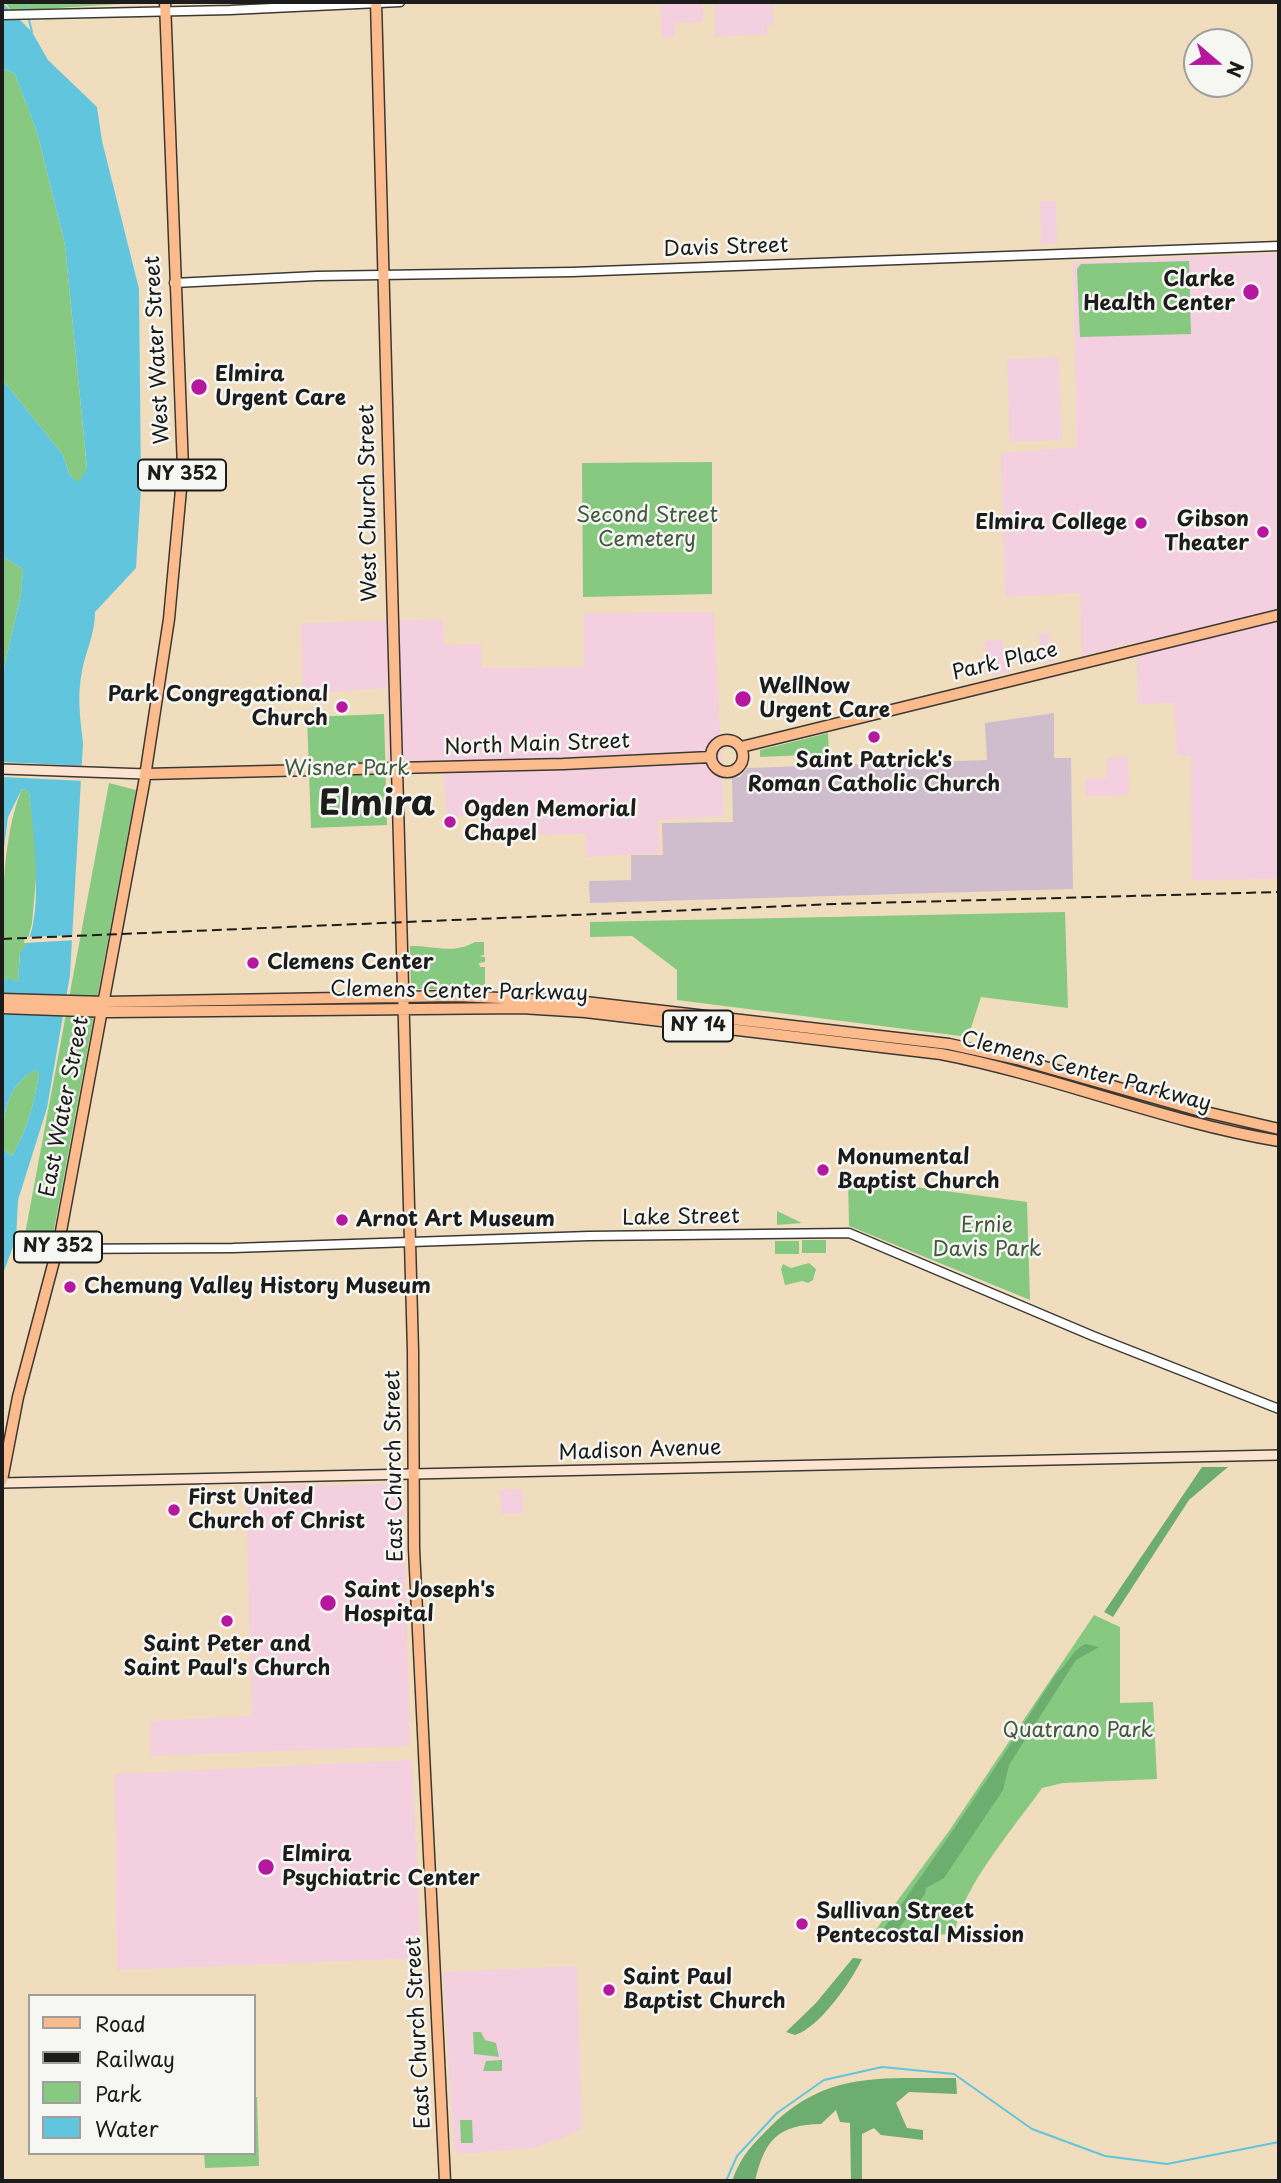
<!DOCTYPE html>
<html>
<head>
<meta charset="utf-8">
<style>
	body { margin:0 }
	#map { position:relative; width:1281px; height:2183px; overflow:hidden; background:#f0ddbe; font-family:"Playpen Sans",sans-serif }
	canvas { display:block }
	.frame { position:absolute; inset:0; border:4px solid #1c1c1c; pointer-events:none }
	.legend { position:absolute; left:28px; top:1994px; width:228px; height:161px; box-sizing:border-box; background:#f6f6f2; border:2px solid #9f9f9c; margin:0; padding:9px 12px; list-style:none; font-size:21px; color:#1c1c1c }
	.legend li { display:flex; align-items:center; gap:14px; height:35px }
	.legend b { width:35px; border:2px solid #9f9f9c }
	.north { position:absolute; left:1183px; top:28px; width:70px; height:70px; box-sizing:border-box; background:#f6f6f2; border:2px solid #9f9f9c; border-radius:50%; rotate:110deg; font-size:19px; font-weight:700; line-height:28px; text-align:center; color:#1c1c1c }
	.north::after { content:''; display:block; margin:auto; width:24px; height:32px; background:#b5179e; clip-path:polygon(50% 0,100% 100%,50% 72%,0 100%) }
</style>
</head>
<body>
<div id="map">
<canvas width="1281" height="2183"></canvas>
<div class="frame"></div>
<ul class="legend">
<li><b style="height:9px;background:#fbbb8d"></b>Road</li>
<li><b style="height:9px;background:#1c1c1c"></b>Railway</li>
<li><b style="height:19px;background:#88c982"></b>Park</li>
<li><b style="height:19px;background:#61c5de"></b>Water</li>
</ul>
<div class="north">N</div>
</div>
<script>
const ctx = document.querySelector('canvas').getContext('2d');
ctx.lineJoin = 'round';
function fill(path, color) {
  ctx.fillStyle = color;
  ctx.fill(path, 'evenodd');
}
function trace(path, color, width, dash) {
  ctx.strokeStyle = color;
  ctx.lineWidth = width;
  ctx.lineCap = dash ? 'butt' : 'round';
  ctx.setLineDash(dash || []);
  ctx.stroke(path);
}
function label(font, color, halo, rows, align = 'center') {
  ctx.font = font + ' "Playpen Sans",sans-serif';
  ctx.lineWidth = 5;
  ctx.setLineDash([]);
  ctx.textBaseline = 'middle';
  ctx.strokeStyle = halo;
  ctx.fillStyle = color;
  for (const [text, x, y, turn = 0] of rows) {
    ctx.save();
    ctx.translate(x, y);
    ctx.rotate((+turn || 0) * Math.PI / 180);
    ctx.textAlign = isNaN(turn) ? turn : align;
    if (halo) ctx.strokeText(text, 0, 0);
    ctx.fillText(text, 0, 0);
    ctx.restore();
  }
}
fill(new Path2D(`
	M 660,2 L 702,2 L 703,22 L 675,23 L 675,37 L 662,38 Z
	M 715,2 L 773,2 L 773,25 L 767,25 L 767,34 L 715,37 Z
	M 1040,201 L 1056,201 L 1057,244 L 1041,244 Z
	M 1279,253 L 1279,879 L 1192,880 L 1191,756 L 1177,755 L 1174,703 L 1138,704 L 1137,641 L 1082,656 L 1080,593 L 1005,597 L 1001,453 L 1077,447 L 1073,262 Z
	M 1059,357 L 1062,440 L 1010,442 L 1007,359 Z
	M 714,612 L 724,816 L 658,820 L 660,853 L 586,857 L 586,834 L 489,835 L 488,814 L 446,817 L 443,761 L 388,760 L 387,688 L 303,694 L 301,623 L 443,619 L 444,645 L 481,644 L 482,668 L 584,667 L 584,613 Z
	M 1048,632 L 1055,661 L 1044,663 L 1038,634 Z
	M 1002,640 L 1010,672 L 992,676 L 984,641 Z
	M 1128,757 L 1129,795 L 1085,796 L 1085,779 L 1107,778 L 1107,758 Z
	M 397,1484 L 403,1492 L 410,1746 L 151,1756 L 150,1721 L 252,1716 L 246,1486 Z
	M 522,1489 L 523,1513 L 501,1514 L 500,1490 Z
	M 412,1760 L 421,1958 L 117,1970 L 115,1774 Z
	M 577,1966 L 582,2128 L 562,2138 L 532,2148 L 459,2154 L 454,2147 L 443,1972 Z`), '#f3cfdf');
fill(new Path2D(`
	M 1054,713 L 1054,758 L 1071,758 L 1073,889 L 590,903 L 589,881 L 631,880 L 631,855 L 663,855 L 662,823 L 733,822 L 732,778 L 740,777 L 747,768 L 987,760 L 985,723 Z`), '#cfbdce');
fill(new Path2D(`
	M 5,2 L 151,2 L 11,11 Z
	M 2,68 L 15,74 L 37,132 L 65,245 L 87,469 L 79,483 L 70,476 L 63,455 L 2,379 Z
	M 1189,261 L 1191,334 L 1080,337 L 1077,269 L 1081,264 Z
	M 712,462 L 712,594 L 583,597 L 582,463 Z
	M 2,556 L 23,569 L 21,594 L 4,668 Z
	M 384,714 L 387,825 L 311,828 L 307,717 Z
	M 828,733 L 829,754 L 760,757 L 760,750 Z
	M 109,783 L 136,790 L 52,1240 L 51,1244 L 23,1245 Z
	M 22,789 L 29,792 L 38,858 L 32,923 L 26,947 L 20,952 L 18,982 L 9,978 L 2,982 C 2,922 0,841 22,789 Z
	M 1065,912 L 1068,1008 L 981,997 L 968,1037 L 677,1000 L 677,970 L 632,936 L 590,937 L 590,922 Z
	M 475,942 L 484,942 L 484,955 L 479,956 L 485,957 L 485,962 L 479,963 L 480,967 L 485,967 L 485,989 L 414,989 L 411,986 L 410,946 C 434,945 452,955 475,942 Z
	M 35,1070 L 39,1074 C 35,1102 26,1132 12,1156 L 4,1150 C 1,1119 5,1087 35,1070 Z
	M 848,1178 L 1027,1202 L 1030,1300 L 849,1226 Z
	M 777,1211 L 802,1223 L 777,1225 Z
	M 826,1240 L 826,1253 L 802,1253 L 802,1240 Z
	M 775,1241 L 799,1241 L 799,1254 L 775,1254 Z
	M 809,1263 L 816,1269 L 813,1280 L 808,1283 L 802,1281 L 785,1285 L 781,1269 L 783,1264 L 791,1268 Z
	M 1094,1615 L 1120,1627 L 1120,1703 L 1153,1702 L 1157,1779 L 1063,1783 L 1042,1788 C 1017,1824 958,1892 955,1934 L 881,1936 L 875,1931 L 949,1831 Z
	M 473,2032 L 481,2032 L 485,2040 L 496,2043 L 499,2057 L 474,2054 Z
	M 502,2060 L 502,2071 L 483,2071 L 486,2061 Z
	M 254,2097 L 257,2097 L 259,2166 L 205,2168 L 204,2153 L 254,2153 Z
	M 460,2120 L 472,2120 L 473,2143 L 461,2143 Z`), '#88c982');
fill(new Path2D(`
	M 1202,1467 L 1228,1467 L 1189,1500 L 1113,1617 L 1104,1612 Z
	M 1086,1644 L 1099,1647 L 1076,1660 L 1009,1765 L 1003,1790 L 944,1878 L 926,1888 L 925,1894 L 897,1931 L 881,1932 C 943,1848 999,1762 1056,1674 C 1068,1665 1072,1649 1086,1644 Z
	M 853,1958 L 862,1959 C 851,1982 819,2028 795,2035 L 786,2032 L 816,2003 Z
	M 956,2078 L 957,2094 L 909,2092 L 896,2103 L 907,2128 L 923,2130 L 923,2140 L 881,2135 L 874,2128 L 862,2134 L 862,2180 L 851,2181 L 850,2123 L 840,2122 L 836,2110 L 821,2124 C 778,2125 765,2139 755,2181 L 732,2181 C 741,2157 749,2148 768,2129 C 826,2070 880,2079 956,2078 Z`), '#6ead70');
fill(new Path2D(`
	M 2,2 L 32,32 L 48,60 L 97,107 L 102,141 L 139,289 L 141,488 L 136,568 L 95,612 C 95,634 86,650 82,671 C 77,695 80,719 83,743 L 70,975 L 47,1108 L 18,1200 L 16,1239 L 2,1276 L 2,982 L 9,978 L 18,982 L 20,952 C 47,931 33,825 29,792 L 22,789 L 8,817 L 2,863 L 2,666 L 4,668 L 21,594 L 23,569 L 2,556 L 2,379 L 63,455 L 70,476 L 79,482 L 87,468 L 65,245 L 37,132 L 15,74 L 2,68 ZM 35,1070 L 39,1074 C 35,1102 26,1132 12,1156 L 4,1150 C 1,1119 5,1087 35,1070 Z`), '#61c5de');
fill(new Path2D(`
	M 2,762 L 86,766 L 85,781 L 2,777 Z
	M 78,935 L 77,940 L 24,943 L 25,937 Z`), '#f0ddbe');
trace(new Path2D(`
	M 24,2 L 26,11
	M 28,16 L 32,32
	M 726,2181 L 737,2156 L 777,2113 L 824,2080 L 882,2067 L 954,2074 L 1032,2129 L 1105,2156 L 1167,2164 L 1279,2142`), '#61c5de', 2);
const tertiary = new Path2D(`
	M 2,15 L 230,10 L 400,2
	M 174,283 L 317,276 L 572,272 L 1279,246
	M 48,1249 L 233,1248 L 589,1236 L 849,1233 L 1093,1336 L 1279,1409`);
const secondary = new Path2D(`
	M 2,769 L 146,774
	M 2,1483 L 1279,1455`);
const primary = new Path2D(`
	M 376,2 L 413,1351 L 414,1549 L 445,2181
	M711 756a16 16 0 1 1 32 0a16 16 0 1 1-32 0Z
	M 741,747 L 1279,615
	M 146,774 L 563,764 L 711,757
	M 2,999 L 105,1002 L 457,996 L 585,1002 L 949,1044 L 1017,1059 L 1197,1110 L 1279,1129
	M 2,1008 L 111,1012 L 521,1008 L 585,1012 L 941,1054 C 1055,1076 1164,1122 1279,1141
	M 2,1480 L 18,1397 L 59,1242 L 144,783 L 169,619 L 183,468 L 165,2`);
trace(tertiary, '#3c3934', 11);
trace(secondary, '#3c3934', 12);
trace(primary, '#3c3934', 13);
trace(tertiary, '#fff', 8);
trace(secondary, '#fde4d1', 9);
trace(primary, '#fbbb8d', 10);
trace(new Path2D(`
	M 2,939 L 835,904 L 1279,892`), '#1c1c1c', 2, [10, 5]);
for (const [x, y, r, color] of [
	[1251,292,9,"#b5179e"],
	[199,387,9,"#b5179e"],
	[1141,523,7,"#b5179e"],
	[1263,532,7,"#b5179e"],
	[743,699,9,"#b5179e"],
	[342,707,7,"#b5179e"],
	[874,737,7,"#b5179e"],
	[450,822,7,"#b5179e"],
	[253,963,7,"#b5179e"],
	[823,1170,7,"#b5179e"],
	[342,1220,7,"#b5179e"],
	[70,1287,7,"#b5179e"],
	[174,1510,7,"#b5179e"],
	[328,1603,9,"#b5179e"],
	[227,1621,7,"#b5179e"],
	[266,1867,9,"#b5179e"],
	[802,1924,7,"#b5179e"],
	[609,1990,7,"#b5179e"]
]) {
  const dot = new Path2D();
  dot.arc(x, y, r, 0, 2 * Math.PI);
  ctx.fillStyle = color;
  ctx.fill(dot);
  trace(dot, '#f6f6f2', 2.5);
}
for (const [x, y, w] of [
	[182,475,88],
	[698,1026,70],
	[58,1247,88]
]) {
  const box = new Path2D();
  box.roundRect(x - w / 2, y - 15.5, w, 31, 5);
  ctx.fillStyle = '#f6f6f2';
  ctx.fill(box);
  trace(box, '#1c1c1c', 2);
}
label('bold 19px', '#1c1c1c', null, [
	["NY 352",182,475],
	["NY 14",698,1026],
	["NY 352",58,1247]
]);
label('21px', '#1c1c1c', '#f6f6f2', [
	["Davis Street",726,248,-2],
	["West Water Street",158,350,-93],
	["West Church Street",369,503,-91],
	["Park Place",1005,662,-13],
	["North Main Street",537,745,-2],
	["Clemens Center Parkway",459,992,1],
	["Clemens Center Parkway",1086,1072,15],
	["East Water Street",65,1107,-79],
	["Lake Street",681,1218,-1],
	["Madison Avenue",640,1451,-2],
	["East Church Street",395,1466,-91],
	["East Church Street",419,2033,-93]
]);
label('bold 21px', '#1c1c1c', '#f6f6f2', [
	["Clarke",1235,280,"right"],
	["Health Center",1235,304,"right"],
	["Elmira",215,375],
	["Urgent Care",215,399],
	["Gibson",1249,520,"right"],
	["Theater",1249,544,"right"],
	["Elmira College",1127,523,"right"],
	["WellNow",759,687],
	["Urgent Care",759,711],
	["Park Congregational",328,695,"right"],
	["Church",328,719,"right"],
	["Saint Patrick's",874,761,"center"],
	["Roman Catholic Church",874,785,"center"],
	["Ogden Memorial",464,810],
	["Chapel",464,834],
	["Clemens Center",267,963],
	["Monumental",837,1158],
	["Baptist Church",837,1182],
	["Arnot Art Museum",356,1220],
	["Chemung Valley History Museum",84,1287],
	["First United",188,1498],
	["Church of Christ",188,1522],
	["Saint Joseph's",344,1591],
	["Hospital",344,1615],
	["Saint Peter and",227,1645,"center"],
	["Saint Paul's Church",227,1669,"center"],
	["Elmira",282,1855],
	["Psychiatric Center",282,1879],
	["Sullivan Street",816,1912],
	["Pentecostal Mission",816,1936],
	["Saint Paul",623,1978],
	["Baptist Church",623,2002]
], 'left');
label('21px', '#425940', '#f6f6f2', [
	["Second Street",647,516],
	["Cemetery",647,540],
	["Wisner Park",347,769],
	["Ernie",987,1226],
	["Davis Park",987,1250],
	["Quatrano Park",1078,1731]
]);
label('bold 35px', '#1c1c1c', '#f6f6f2', [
	["Elmira",377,805]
]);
</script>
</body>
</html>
